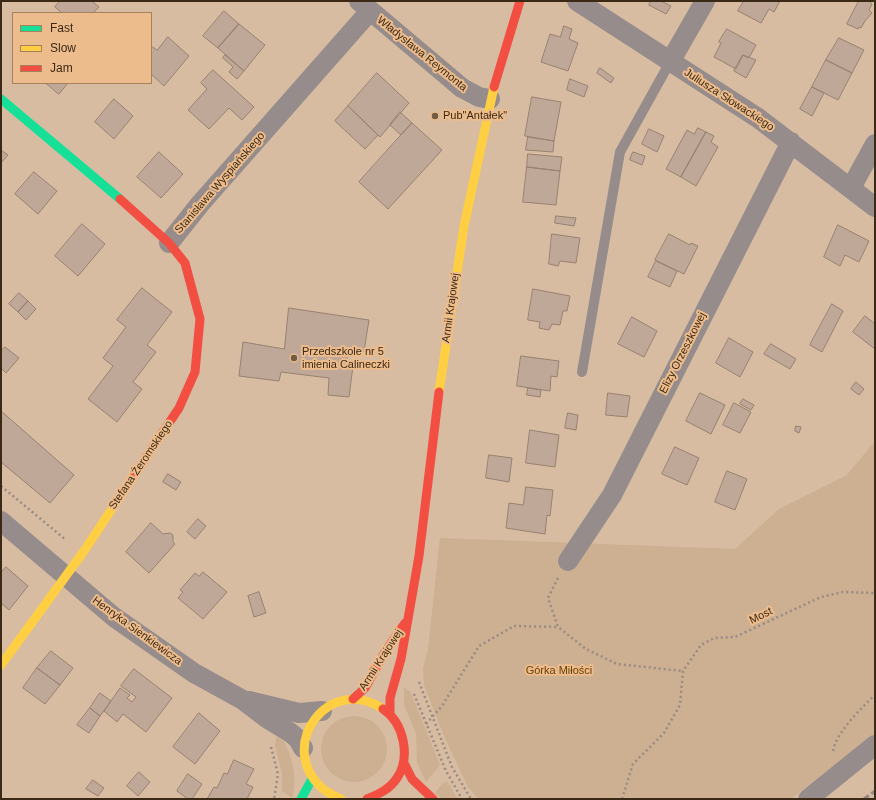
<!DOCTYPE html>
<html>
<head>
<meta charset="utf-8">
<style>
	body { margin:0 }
	#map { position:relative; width:876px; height:800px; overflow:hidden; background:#d7bca2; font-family:Helvetica,sans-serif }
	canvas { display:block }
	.frame { position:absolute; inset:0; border:2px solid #3c2915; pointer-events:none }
	.legend { position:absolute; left:12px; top:12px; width:140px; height:72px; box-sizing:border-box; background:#edbc8c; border:1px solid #a6815c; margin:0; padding:5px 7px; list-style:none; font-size:12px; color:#3c2915 }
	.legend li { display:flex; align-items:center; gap:8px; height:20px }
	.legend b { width:20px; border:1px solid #a6815c }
</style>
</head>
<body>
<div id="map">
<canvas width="876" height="800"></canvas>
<div class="frame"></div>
<ul class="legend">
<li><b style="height:5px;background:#16e098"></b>Fast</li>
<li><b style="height:5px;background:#ffcf43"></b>Slow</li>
<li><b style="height:5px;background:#f24e42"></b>Jam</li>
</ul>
</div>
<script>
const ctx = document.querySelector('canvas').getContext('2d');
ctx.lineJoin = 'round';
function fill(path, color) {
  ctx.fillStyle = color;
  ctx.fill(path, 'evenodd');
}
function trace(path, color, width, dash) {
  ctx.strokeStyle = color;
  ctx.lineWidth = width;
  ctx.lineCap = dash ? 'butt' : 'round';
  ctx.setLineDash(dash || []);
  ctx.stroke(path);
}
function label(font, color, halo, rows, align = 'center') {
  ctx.font = font + ' Helvetica,sans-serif';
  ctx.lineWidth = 4;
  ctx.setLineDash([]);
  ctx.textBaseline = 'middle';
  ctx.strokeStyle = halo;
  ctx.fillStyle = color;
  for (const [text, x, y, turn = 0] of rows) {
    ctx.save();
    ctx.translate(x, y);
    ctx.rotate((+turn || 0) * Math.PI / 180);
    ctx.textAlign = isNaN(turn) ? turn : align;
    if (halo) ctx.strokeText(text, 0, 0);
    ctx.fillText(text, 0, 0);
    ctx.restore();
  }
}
fill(new Path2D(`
	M 875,441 L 875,733 L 791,799 L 478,799 L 468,787 L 444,736 L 424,685 L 423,668 L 428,649 L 440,538 L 735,549 L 779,509 L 847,475 Z
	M 404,687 L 411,693 L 440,765 L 426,782 L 417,763 L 416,733 L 404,705 Z
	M321 749a33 33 0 1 1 66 0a33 33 0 1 1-66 0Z
	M 278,731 C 290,749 299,776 292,798 L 282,791 L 282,774 L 275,745 Z
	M 447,781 L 458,799 L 442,799 L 435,793 L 443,783 Z`), '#cdaf91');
const building = new Path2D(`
	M 60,1 L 92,1 L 99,7 L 93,13 L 62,13 L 55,7 Z
	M 651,1 L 661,1 L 671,6 L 666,14 L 649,5 Z
	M 744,1 L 780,1 L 774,12 L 769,9 L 761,23 L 738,11 Z
	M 859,1 L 869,1 L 872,4 L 869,10 L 872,13 L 865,21 L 861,28 L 859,27 L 858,29 L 847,24 Z
	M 224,11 L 239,24 L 218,48 L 203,36 Z
	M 239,24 L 265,45 L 244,71 L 218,48 Z
	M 564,26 L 572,29 L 569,39 L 578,43 L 568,71 L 541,62 L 550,34 L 560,37 Z
	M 727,29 L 756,45 L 750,56 L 748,58 L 743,55 L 736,69 L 714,57 L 721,43 L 719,42 Z
	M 168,37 L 189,56 L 164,86 L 151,74 L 151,46 L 157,50 Z
	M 839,38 L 864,50 L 852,73 L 826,60 Z
	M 225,55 L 244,71 L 237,79 L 229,72 L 233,67 L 223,58 Z
	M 743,55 L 756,60 L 746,78 L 734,71 Z
	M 826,60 L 852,73 L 838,100 L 812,87 Z
	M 600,68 L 614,78 L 611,83 L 597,73 Z
	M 213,70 L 254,107 L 242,120 L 229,108 L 209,129 L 188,110 L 207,89 L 201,83 Z
	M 377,73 L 409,103 L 380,137 L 348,106 Z
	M 570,79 L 588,86 L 584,97 L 567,90 Z
	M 46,83 L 68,83 L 59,94 Z
	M 812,87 L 824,93 L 812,116 L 800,109 Z
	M 532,97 L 561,102 L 554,141 L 525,136 Z
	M 114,99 L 133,116 L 114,139 L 95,122 Z
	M 348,106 L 378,135 L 365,149 L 335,121 Z
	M 400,112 L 412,123 L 401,135 L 390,125 Z
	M 412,123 L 442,150 L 388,209 L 359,182 Z
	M 698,128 L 706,132 L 681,177 L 666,169 L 687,130 L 694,134 Z
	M 649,129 L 664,136 L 657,152 L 642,144 Z
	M 706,132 L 714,136 L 711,142 L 718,147 L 696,186 L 681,177 Z
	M 528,137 L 554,141 L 553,152 L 526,150 Z
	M 1,150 L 8,155 L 1,163 Z
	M 159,152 L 183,174 L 161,198 L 137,177 Z
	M 633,152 L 645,156 L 642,165 L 630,160 Z
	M 528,154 L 562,157 L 560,171 L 527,167 Z
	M 527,167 L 560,171 L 556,205 L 523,202 Z
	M 34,172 L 57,191 L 38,214 L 15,194 Z
	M 556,216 L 576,218 L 574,226 L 555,223 Z
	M 82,224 L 105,244 L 78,276 L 55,256 Z
	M 838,225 L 869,241 L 859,262 L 845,255 L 840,266 L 824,257 Z
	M 552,234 L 580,238 L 576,263 L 560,261 L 558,266 L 549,264 Z
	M 669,234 L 690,245 L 691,243 L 698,246 L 684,274 L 655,260 Z
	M 656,261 L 677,271 L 670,287 L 648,277 Z
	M 142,288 L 172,312 L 147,345 L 156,352 L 133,382 L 142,389 L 117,422 L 88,399 L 113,366 L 103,358 L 126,327 L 117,320 Z
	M 533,289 L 570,296 L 567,311 L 563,311 L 560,325 L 552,324 L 549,330 L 539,328 L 540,322 L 528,320 Z
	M 19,293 L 28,301 L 18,312 L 9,304 Z
	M 28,301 L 36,309 L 26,320 L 18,312 Z
	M 832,304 L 843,311 L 822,352 L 810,345 Z
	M 289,308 L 369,320 L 364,351 L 348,350 L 346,365 L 353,366 L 349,397 L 328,395 L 329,378 L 281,372 L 279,381 L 239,376 L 243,342 L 284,349 Z
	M 865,316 L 875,324 L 875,349 L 853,332 Z
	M 632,317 L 657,331 L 644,357 L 618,344 Z
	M 729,338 L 753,352 L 740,377 L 716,363 Z
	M 771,344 L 796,359 L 790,369 L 764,354 Z
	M 5,347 L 19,358 L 6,373 L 1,368 L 1,351 Z
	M 521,356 L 559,361 L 557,377 L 551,376 L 550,391 L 517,386 Z
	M 856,382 L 864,389 L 859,395 L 851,389 Z
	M 528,388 L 541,390 L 540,397 L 527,395 Z
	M 608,393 L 630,396 L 627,417 L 606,415 Z
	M 700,393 L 725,405 L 711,434 L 686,421 Z
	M 743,399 L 754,405 L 751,410 L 740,404 Z
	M 734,403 L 751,412 L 740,433 L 723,425 Z
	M 1,411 L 74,475 L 50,503 L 1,462 Z
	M 568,413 L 578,415 L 576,430 L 565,428 Z
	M 796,426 L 801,427 L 799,433 L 795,431 Z
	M 530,430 L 559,435 L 555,467 L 526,463 Z
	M 675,447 L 699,458 L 687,485 L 662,474 Z
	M 489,455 L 512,458 L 509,482 L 486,478 Z
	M 727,471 L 747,479 L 735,510 L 715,502 Z
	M 168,474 L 181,482 L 176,490 L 163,482 Z
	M 526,487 L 553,490 L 550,516 L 547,515 L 545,534 L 506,528 L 509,503 L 523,505 Z
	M 198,519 L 206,526 L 195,539 L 187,532 Z
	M 151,523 L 163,534 L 170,533 L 173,535 L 173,542 L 175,544 L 149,573 L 126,552 Z
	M 6,567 L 28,586 L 9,610 L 1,603 L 1,573 Z
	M 203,572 L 227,592 L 203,619 L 178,598 L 183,592 L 180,590 L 195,573 L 199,576 Z
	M 259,592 L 266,613 L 254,617 L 248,596 Z
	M 51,651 L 73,668 L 60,685 L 37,668 Z
	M 37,668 L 60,685 L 45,704 L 23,688 Z
	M 134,669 L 172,698 L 146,732 L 123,714 L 117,722 L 104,711 L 120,688 L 130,695 L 127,698 L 132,702 L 136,697 L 121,686 Z
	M 100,693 L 111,701 L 100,716 L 90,708 Z
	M 90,708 L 100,716 L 89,733 L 77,725 Z
	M 199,713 L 220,731 L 195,764 L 173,747 Z
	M 234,760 L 254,769 L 246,784 L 253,787 L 247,799 L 207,799 L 214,787 L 217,788 L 224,773 L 227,774 Z
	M 139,772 L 150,782 L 138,796 L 127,786 Z
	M 188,774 L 202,784 L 192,799 L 188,799 L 177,791 Z
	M 93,780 L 104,788 L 98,796 L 86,789 Z`);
fill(building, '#c0a898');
trace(building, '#988170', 1);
trace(new Path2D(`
	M 1,486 L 66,540
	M 558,578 L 548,598 L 558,627 L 586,649 L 617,664 L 683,671
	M 419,682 L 452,767 L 471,799
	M 414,694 L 446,771 L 462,799
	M 426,724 L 442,706 L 479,646 L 514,626 L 558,627
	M 271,747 L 278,774 L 274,799
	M 833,751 C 836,733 861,708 875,695
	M 622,799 L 633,764 L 664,733 L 680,705 L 683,671 L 701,645 L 714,638 L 735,637 L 821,597 L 843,592 L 875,593`), '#988b84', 2.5, [2, 3]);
trace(new Path2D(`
	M 582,372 L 620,152 L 670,62`), '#968c8b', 10);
trace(new Path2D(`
	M 359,1 L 462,88 L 479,97 L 490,99
	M 577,1 L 758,118 L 875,207
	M 670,62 L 705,1
	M 851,188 L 875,144
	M 169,243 L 200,204 L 370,11
	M 1,521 L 114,617 L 194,673 L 243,700 L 268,719 L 291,733 L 298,739 L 303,748
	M 568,561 L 612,495 L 791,142
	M 249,701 L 299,713 L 322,711
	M 808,799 L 875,745`), '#968c8b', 20);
trace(new Path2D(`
	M 1,99 L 120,199
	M 301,799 L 312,779`), '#16e098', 9);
trace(new Path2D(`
	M 439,392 L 464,226 L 494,87
	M 1,665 L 84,551 L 135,474
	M 341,799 C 335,796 327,793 322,788 C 275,745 330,673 383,709`), '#ffcf43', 9);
trace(new Path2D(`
	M 494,87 L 520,1
	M 120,199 L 169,243 L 185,263 L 200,319 L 195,372 L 179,408 L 135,474
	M 353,699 L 365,688 L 385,652 L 405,623
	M 390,713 L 390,698 L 401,659 L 419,556 L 439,392
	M 404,763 L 412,779 L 433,799
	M 367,799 C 379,794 390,789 397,778 C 411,757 404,723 383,709`), '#f24e42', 9);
trace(new Path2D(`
	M 864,799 L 875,791`), '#958882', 3, [6, 3]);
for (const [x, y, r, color] of [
	[435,116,4,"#725c46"],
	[294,358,4,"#725c46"]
]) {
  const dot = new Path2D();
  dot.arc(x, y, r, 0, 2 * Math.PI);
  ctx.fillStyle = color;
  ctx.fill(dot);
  trace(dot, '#edbc8c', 1.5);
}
label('11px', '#3c2915', '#edbc8c', [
	["Władysława Reymonta",422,54,39],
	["Juliusza Słowackiego",729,100,33],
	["Stanisława Wyspiańskiego",220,183,-49],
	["Armii Krajowej",451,308,-82],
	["Elizy Orzeszkowej",683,353,-63],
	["Stefana Żeromskiego",141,465,-56],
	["Most",761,616,-26],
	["Henryka Sienkiewicza",137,631,36],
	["Armii Krajowej",381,660,-57]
]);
label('11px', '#3c2915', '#edbc8c', [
	["Pub\"Antałek\"",443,116],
	["Przedszkole nr 5",302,352],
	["imienia Calineczki",302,365]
], 'left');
label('11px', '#6c3e00', '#edbc8c', [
	["Górka Miłości",559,671]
]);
</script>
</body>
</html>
